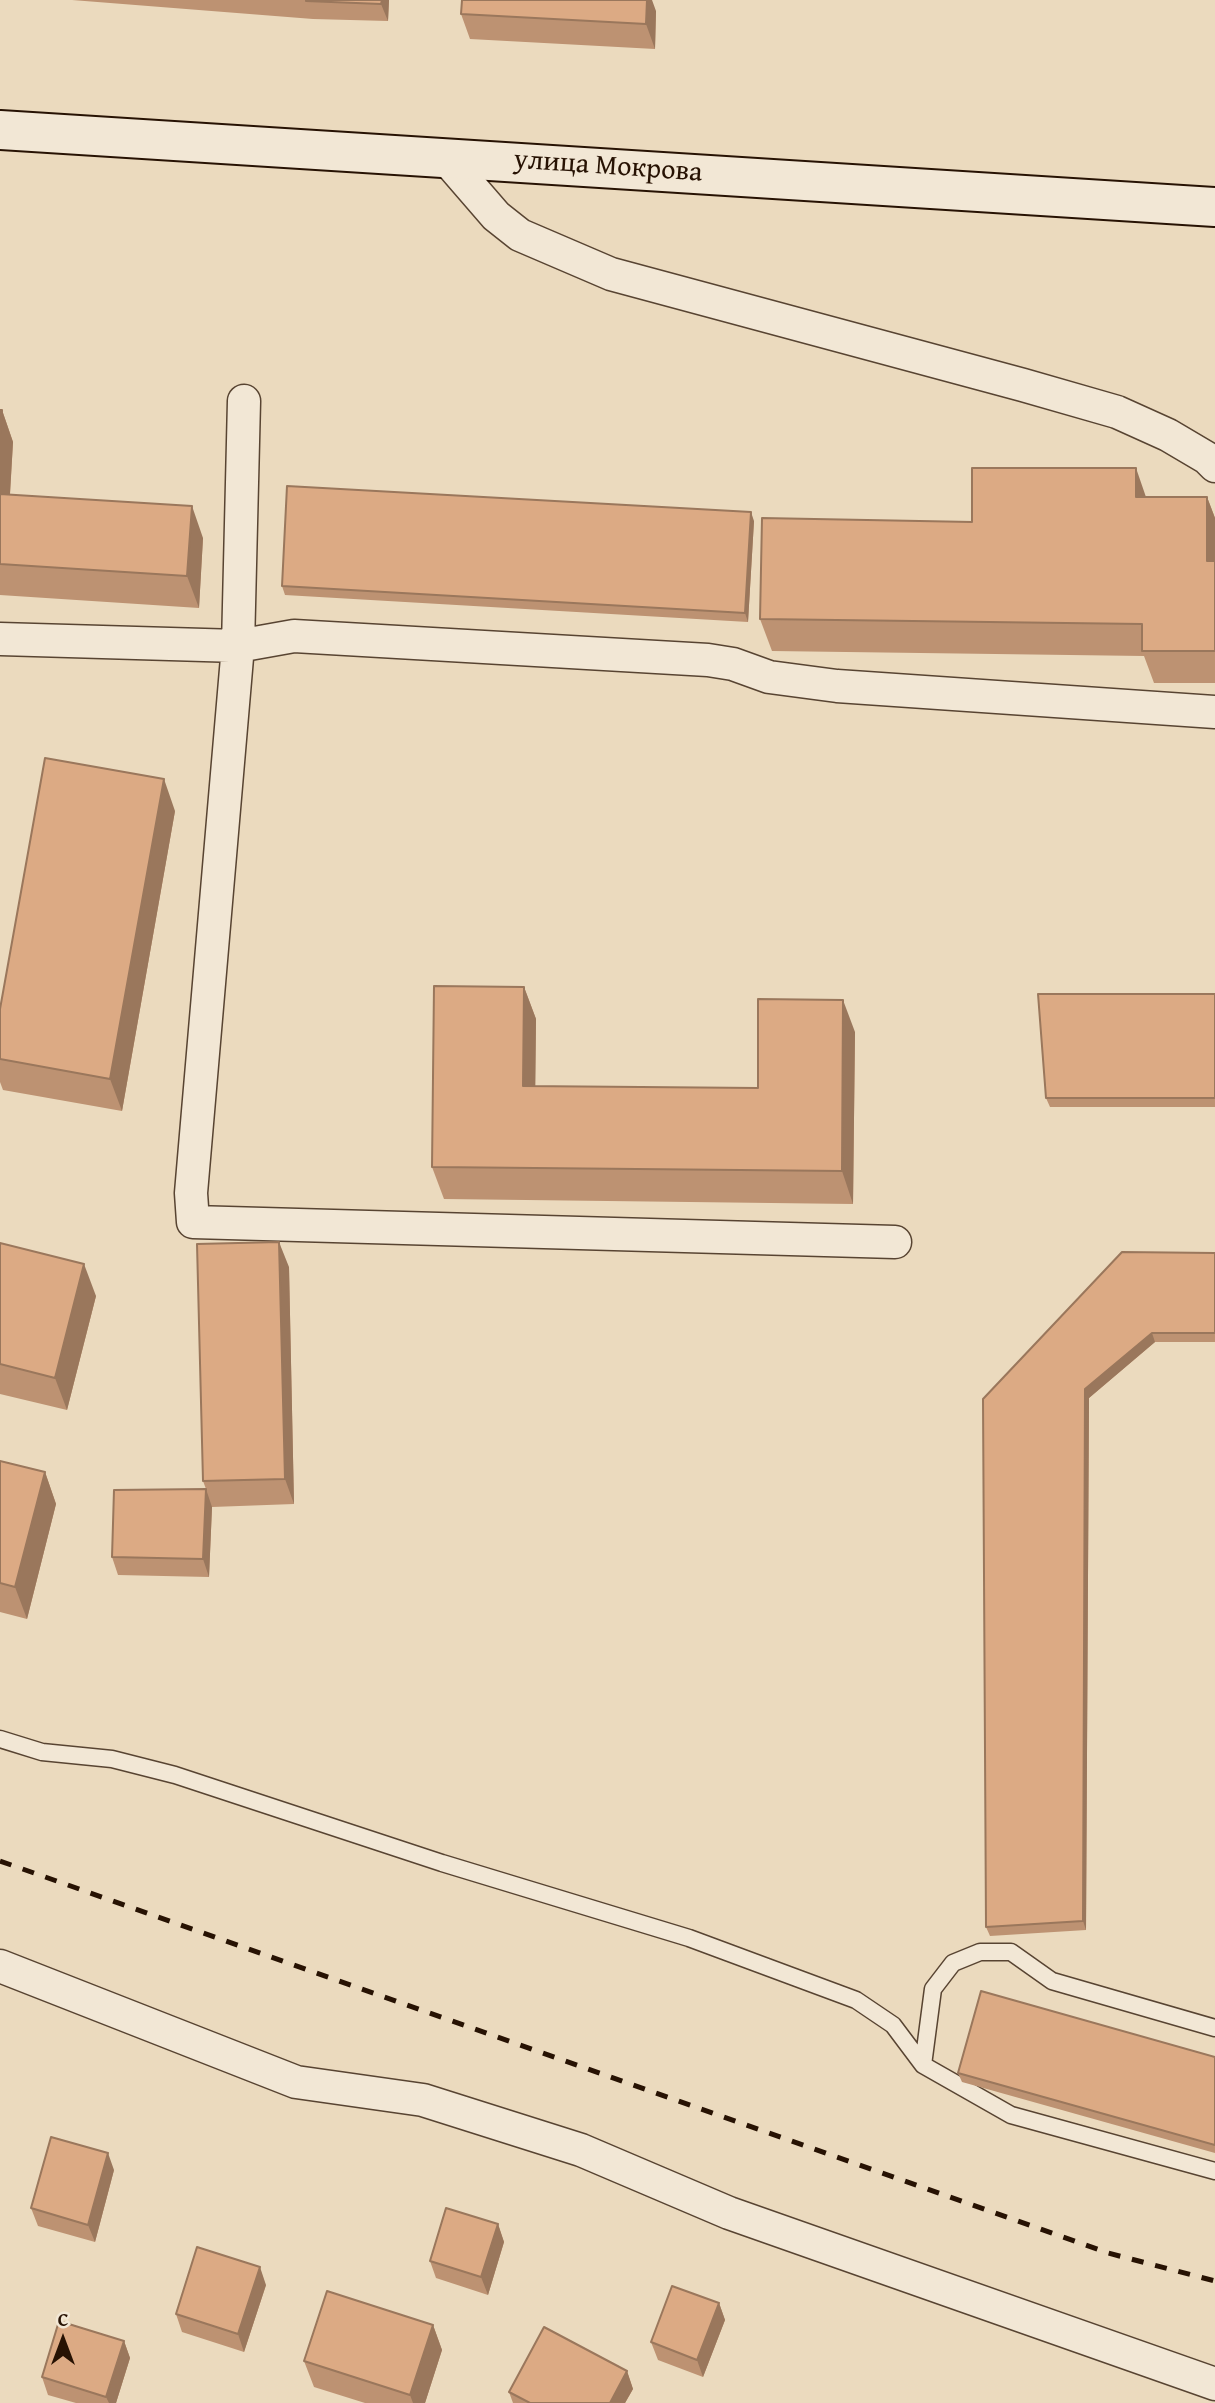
<!DOCTYPE html>
<html>
<head>
<meta charset="utf-8">
<style>
	body { margin:0 }
	#map { position:relative; width:1215px; height:2403px; overflow:hidden; background:#ebdabe; font-family:"Gentium Book Plus",serif }
	canvas { display:block }
	.north { position:absolute; left:28px; top:2305px; width:70px; height:70px; -webkit-text-stroke:5px #f2e7d5; paint-order:stroke; rotate:0deg; font-size:19px; font-weight:700; line-height:28px; text-align:center; color:#271203 }
	.north::after { content:''; display:block; margin:auto; width:24px; height:32px; background:#271203; clip-path:polygon(50% 0,100% 100%,50% 72%,0 100%) }
</style>
</head>
<body>
<div id="map">
<canvas width="1215" height="2403"></canvas>
<div class="north">С</div>
</div>
<script>
const ctx = document.querySelector('canvas').getContext('2d');
ctx.lineJoin = 'round';
function trace(path, color, width, dash) {
  ctx.strokeStyle = color;
  ctx.lineWidth = width;
  ctx.lineCap = dash ? 'butt' : 'round';
  ctx.setLineDash(dash || []);
  ctx.stroke(path);
}
function fill(path, color) {
  ctx.fillStyle = color;
  ctx.fill(path, 'evenodd');
}
function label(font, color, halo, rows, align = 'center') {
  ctx.font = font + ' "Gentium Book Plus",serif';
  ctx.lineWidth = 5;
  ctx.setLineDash([]);
  ctx.textBaseline = 'middle';
  ctx.strokeStyle = halo;
  ctx.fillStyle = color;
  for (const [text, x, y, turn = 0] of rows) {
    ctx.save();
    ctx.translate(x, y);
    ctx.rotate((+turn || 0) * Math.PI / 180);
    ctx.textAlign = isNaN(turn) ? turn : align;
    if (halo) ctx.strokeText(text, 0, 0);
    ctx.fillText(text, 0, 0);
    ctx.restore();
  }
}
const lane = new Path2D(`
	M 0,1739 L 42,1752 L 112,1759 L 175,1775 L 442,1863 L 689,1938 L 856,2000 L 893,2025 L 923,2065 L 1011,2115 L 1215,2171
	M 923,2065 L 933,1989 L 953,1963 L 980,1952 L 1011,1952 L 1052,1981 L 1215,2028`);
const street = new Path2D(`
	M 445,157 L 496,216 L 520,235 L 611,274 L 1023,385 L 1117,412 L 1168,435 L 1207,458 L 1215,466
	M 244,401 L 238,646 L 191,1193 L 193,1222 L 895,1242
	M 0,639 L 238,646 L 294,636 L 708,660 L 733,664 L 769,677 L 837,686 L 1215,712
	M 0,1966 L 296,2082 L 423,2100 L 581,2150 L 729,2213 L 1215,2384`);
const secondary = new Path2D(`
	M 0,130 L 1215,207`);
trace(lane, '#584432', 19);
trace(street, '#584432', 35);
trace(secondary, '#271203', 42);
trace(lane, '#f2e7d5', 16);
trace(street, '#f2e7d5', 32);
trace(secondary, '#f2e7d5', 38);
trace(new Path2D(`
	M 0,1861 L 1108,2253 L 1215,2281`), '#271203', 5, [12, 12]);
fill(new Path2D(`
	M 72,0 L 389,0 L 388,21 L 313,19 Z
	M 656,11 L 655,49 L 470,39 L 461,14 Z
	M 0,410 L 2,410 L 13,442 L 10,495 L 203,538 L 199,608 L 0,595 Z
	M 1146,497 L 1207,497 L 1215,518 L 1215,683 L 1154,683 L 1144,656 L 772,651 L 760,619 L 972,522 Z
	M 754,521 L 748,622 L 285,595 L 282,586 Z
	M 175,811 L 122,1111 L 3,1090 L 0,1082 L 0,1009 Z
	M 524,987 L 536,1019 L 535,1086 L 758,1088 L 855,1032 L 853,1204 L 444,1199 L 432,1167 Z
	M 1215,994 L 1215,1107 L 1050,1107 L 1046,1098 Z
	M 0,1243 L 96,1296 L 67,1410 L 0,1394 Z
	M 1215,1253 L 1215,1342 L 1155,1342 L 1089,1398 L 1086,1930 L 990,1936 L 986,1927 L 983,1399 Z
	M 289,1267 L 294,1504 L 212,1507 L 209,1577 L 118,1575 L 112,1557 L 206,1489 L 203,1481 Z
	M 0,1461 L 45,1472 L 56,1504 L 27,1619 L 0,1612 Z
	M 1215,2057 L 1215,2153 L 962,2082 L 958,2073 Z
	M 114,2170 L 95,2242 L 38,2226 L 31,2208 Z
	M 498,2224 L 504,2242 L 488,2295 L 436,2278 L 430,2261 Z
	M 266,2285 L 244,2352 L 182,2332 L 176,2314 Z
	M 719,2303 L 725,2320 L 703,2377 L 658,2360 L 651,2342 Z
	M 433,2325 L 442,2350 L 425,2403 L 365,2403 L 314,2387 L 304,2361 Z
	M 124,2341 L 130,2358 L 116,2403 L 76,2403 L 48,2395 L 42,2377 Z
	M 627,2371 L 633,2389 L 625,2403 L 513,2403 L 509,2392 Z`), '#bd9272');
fill(new Path2D(`
	M 382,0 L 389,0 L 388,21 L 381,4 Z
	M 647,0 L 652,0 L 656,11 L 655,49 L 646,24 Z
	M 2,410 L 13,442 L 8,526 L 0,505 L 0,435 Z
	M 1136,468 L 1147,500 L 1136,497 Z
	M 1207,497 L 1215,518 L 1215,583 L 1207,561 Z
	M 192,506 L 203,538 L 199,608 L 187,576 Z
	M 751,512 L 754,521 L 748,622 L 745,613 Z
	M 164,779 L 175,811 L 122,1111 L 110,1079 Z
	M 524,987 L 536,1019 L 535,1118 L 523,1086 Z
	M 843,1000 L 855,1032 L 853,1204 L 842,1171 Z
	M 279,1242 L 289,1267 L 294,1504 L 285,1479 Z
	M 84,1264 L 96,1296 L 67,1410 L 55,1378 Z
	M 1152,1333 L 1155,1342 L 1089,1398 L 1086,1930 L 1083,1921 L 1085,1389 Z
	M 45,1472 L 56,1504 L 27,1619 L 15,1587 Z
	M 206,1489 L 212,1507 L 209,1577 L 203,1559 Z
	M 108,2153 L 114,2170 L 95,2242 L 88,2225 Z
	M 498,2224 L 504,2242 L 488,2295 L 481,2277 Z
	M 260,2267 L 266,2285 L 244,2352 L 238,2334 Z
	M 719,2303 L 725,2320 L 703,2377 L 697,2360 Z
	M 433,2325 L 442,2350 L 425,2403 L 413,2403 L 410,2395 Z
	M 124,2341 L 130,2358 L 116,2403 L 109,2403 L 106,2397 Z
	M 627,2371 L 633,2389 L 625,2403 L 610,2403 Z`), '#9a775c');
const building = new Path2D(`
	M 306,0 L 382,0 L 381,4 L 306,1 Z
	M 462,0 L 647,0 L 646,24 L 461,14 Z
	M 0,410 L 2,410 L 0,435 Z
	M 972,468 L 1136,468 L 1136,497 L 1207,497 L 1207,561 L 1215,561 L 1215,651 L 1142,651 L 1142,624 L 760,619 L 762,518 L 972,522 Z
	M 287,486 L 751,512 L 745,613 L 282,586 Z
	M 0,494 L 192,506 L 187,576 L 0,564 Z
	M 45,758 L 164,779 L 110,1079 L 0,1059 L 0,1009 Z
	M 434,986 L 524,987 L 523,1086 L 758,1088 L 758,999 L 843,1000 L 842,1171 L 432,1167 Z
	M 1038,994 L 1215,994 L 1215,1098 L 1046,1098 Z
	M 279,1242 L 285,1479 L 203,1481 L 197,1244 Z
	M 0,1243 L 84,1264 L 55,1378 L 0,1364 Z
	M 1122,1252 L 1215,1253 L 1215,1333 L 1152,1333 L 1085,1389 L 1083,1921 L 986,1927 L 983,1399 Z
	M 0,1461 L 45,1472 L 15,1587 L 0,1583 Z
	M 206,1489 L 203,1559 L 112,1557 L 114,1490 Z
	M 981,1991 L 1215,2057 L 1215,2145 L 958,2073 Z
	M 51,2137 L 108,2153 L 88,2225 L 31,2208 Z
	M 446,2208 L 498,2224 L 481,2277 L 430,2261 Z
	M 197,2247 L 260,2267 L 238,2334 L 176,2314 Z
	M 672,2286 L 719,2303 L 697,2360 L 651,2342 Z
	M 327,2291 L 433,2325 L 410,2395 L 304,2361 Z
	M 59,2321 L 124,2341 L 106,2397 L 42,2377 Z
	M 544,2327 L 627,2371 L 610,2403 L 530,2403 L 509,2392 Z`);
fill(building, '#dcaa84');
trace(building, '#9a775c', 2);
label('28px', '#271203', '#f2e7d5', [
	["улица Мокрова",608,167,4]
]);
</script>
</body>
</html>
